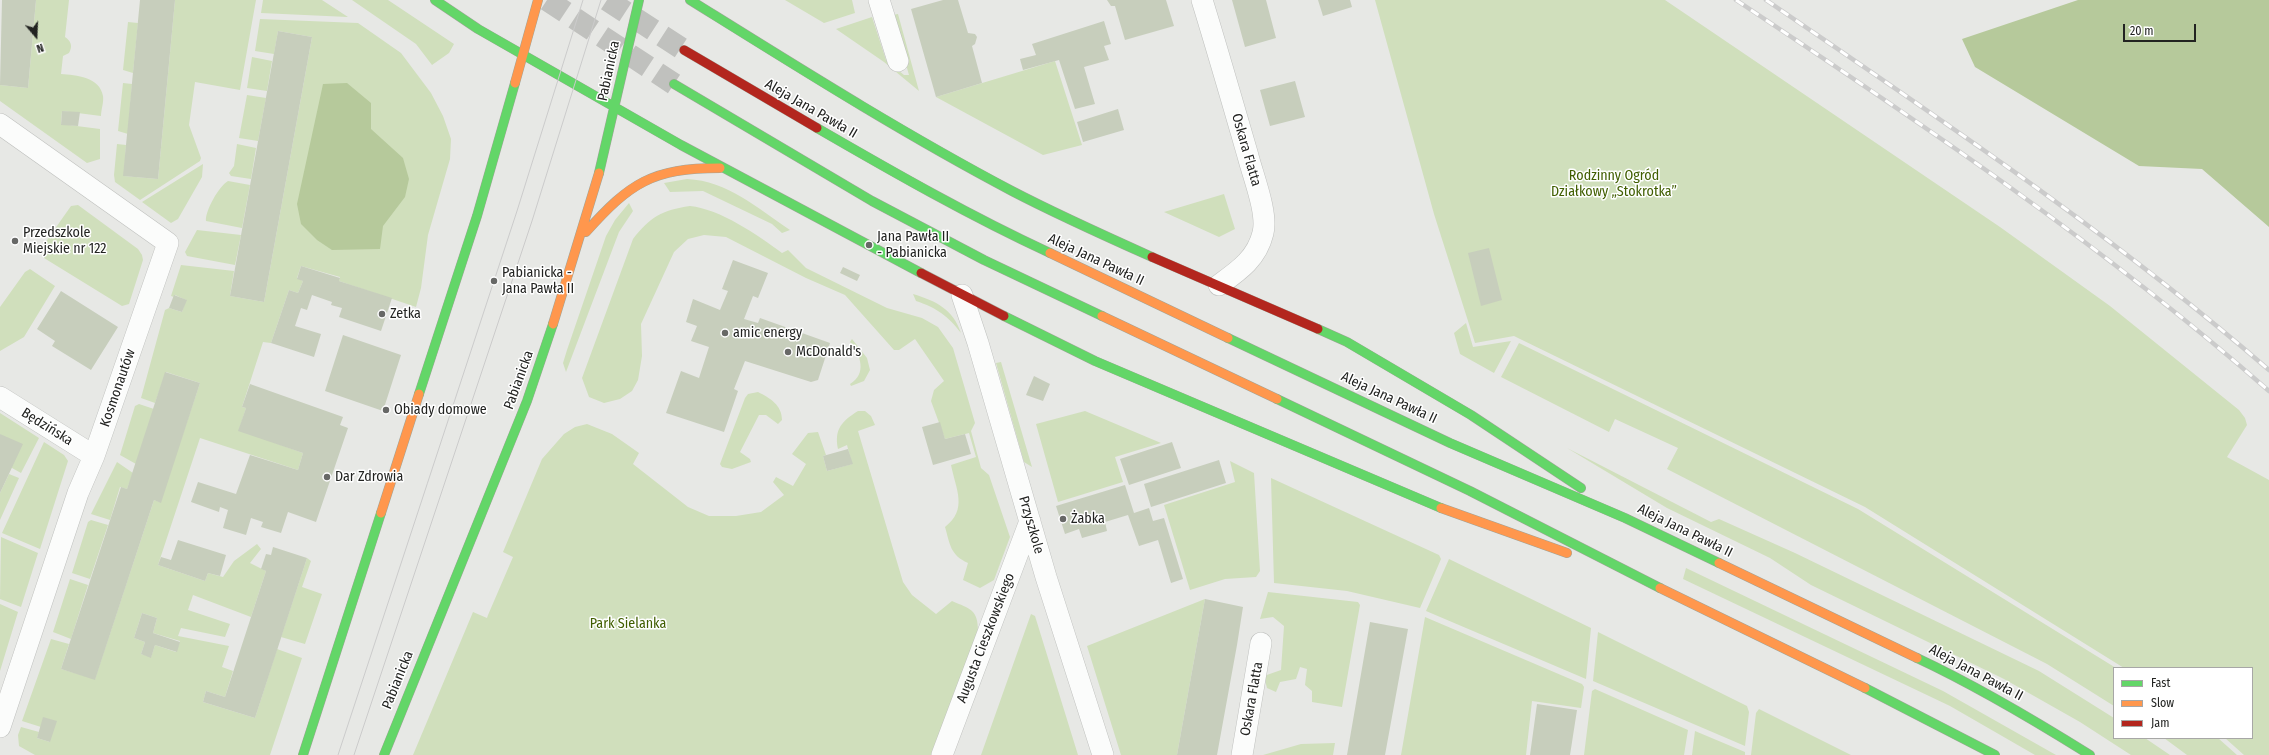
<!DOCTYPE html>
<html>
<head>
<meta charset="utf-8">
<style>
	body { margin:0 }
	#map { position:relative; width:2269px; height:755px; overflow:hidden; background:#e7e8e5; font-family:"Fira Sans Condensed",sans-serif }
	canvas { display:block }
	.legend { position:absolute; left:2113px; top:667px; width:140px; height:72px; box-sizing:border-box; background:#fff; border:1px solid #a7a7a6; margin:0; padding:5px 7px; list-style:none; font-size:12px; color:#222321 }
	.legend li { display:flex; align-items:center; gap:8px; height:20px }
	.legend b { width:20px; border:1px solid #a7a7a6 }
	.north { position:absolute; left:16px; top:16px; width:40px; height:40px; -webkit-text-stroke:3px #fff; paint-order:stroke; rotate:161deg; font-size:11px; font-weight:700; line-height:16px; text-align:center; color:#222321 }
	.north::after { content:''; display:block; margin:auto; width:14px; height:18px; background:#222321; clip-path:polygon(50% 0,100% 100%,50% 72%,0 100%) }
	.scale { position:absolute; left:2123px; top:24px; width:73px; height:18px; box-sizing:border-box; border:2px solid #222321; border-top:0; padding-left:5px; font-size:12px; line-height:14px; white-space:nowrap; color:#222321; -webkit-text-stroke:3px #fff; paint-order:stroke }
</style>
</head>
<body>
<div id="map">
<canvas width="2269" height="755"></canvas>
<ul class="legend">
<li><b style="height:5px;background:#63d668"></b>Fast</li>
<li><b style="height:5px;background:#ff974d"></b>Slow</li>
<li><b style="height:5px;background:#b3261e"></b>Jam</li>
</ul>
<div class="north">N</div>
<div class="scale">20 m</div>
</div>
<script>
const ctx = document.querySelector('canvas').getContext('2d');
ctx.lineJoin = 'round';
function fill(path, color) {
  ctx.fillStyle = color;
  ctx.fill(path, 'evenodd');
}
function trace(path, color, width, dash) {
  ctx.strokeStyle = color;
  ctx.lineWidth = width;
  ctx.lineCap = dash ? 'butt' : 'round';
  ctx.setLineDash(dash || []);
  ctx.stroke(path);
}
function label(font, color, halo, rows, align = 'center') {
  ctx.font = font + ' "Fira Sans Condensed",sans-serif';
  ctx.lineWidth = 3;
  ctx.setLineDash([]);
  ctx.textBaseline = 'middle';
  ctx.strokeStyle = halo;
  ctx.fillStyle = color;
  for (const [text, x, y, turn = 0] of rows) {
    ctx.save();
    ctx.translate(x, y);
    ctx.rotate((+turn || 0) * Math.PI / 180);
    ctx.textAlign = isNaN(turn) ? turn : align;
    if (halo) ctx.strokeText(text, 0, 0);
    ctx.fillText(text, 0, 0);
    ctx.restore();
  }
}
fill(new Path2D(`
	M 36,0 L 69,0 L 65,37 C 71,41 73,46 69,53 L 63,56 L 61,74 C 76,75 100,77 103,96 C 104,102 101,110 101,116 L 62,111 L 61,124 L 100,129 L 100,159 L 87,163 L 0,101 L 0,85 L 28,88 Z
	M 175,0 L 256,0 L 240,90 L 195,82 L 189,125 L 201,158 L 200,161 L 140,200 L 115,182 L 114,175 L 117,144 L 126,145 L 124,176 L 158,179 Z
	M 263,0 L 322,0 L 348,17 L 261,13 Z
	M 352,0 L 388,0 L 454,44 L 449,53 L 432,65 L 416,44 Z
	M 785,0 L 852,0 L 855,13 L 824,23 Z
	M 1375,0 L 1665,0 L 2000,227 L 2110,306 L 2239,410 L 2245,418 L 2247,425 L 2227,457 L 2269,480 L 2269,755 L 2244,755 L 2225,738 L 2252,738 L 2252,668 L 2124,668 L 1865,507 L 1518,338 L 1514,336 L 1475,343 L 1434,214 Z
	M 898,14 L 919,91 L 884,62 L 836,29 L 872,17 L 886,60 L 904,75 L 909,75 L 892,15 Z
	M 260,19 L 358,23 L 401,53 L 431,93 L 443,116 L 451,139 L 450,159 L 428,235 L 421,288 L 416,307 L 339,281 L 340,277 L 301,266 L 297,278 L 303,281 L 298,293 L 289,290 L 271,343 L 263,342 L 242,407 L 246,408 L 239,430 L 303,453 L 298,470 L 200,438 L 158,565 L 205,581 L 208,573 L 223,577 L 234,561 L 257,544 L 261,549 L 250,563 L 266,571 L 251,617 L 193,595 L 188,610 L 230,624 L 225,637 L 181,628 L 178,636 L 229,646 L 222,667 L 233,671 L 225,697 L 206,691 L 203,702 L 255,718 L 277,649 L 302,658 L 270,755 L 35,755 L 19,746 L 18,735 L 21,727 L 39,732 L 37,738 L 50,742 L 41,727 L 22,721 L 51,639 L 69,644 L 61,669 L 95,679 L 154,500 L 160,502 L 200,383 L 166,372 L 155,403 L 141,398 L 165,310 L 169,308 L 182,312 L 186,300 L 175,295 L 174,297 L 171,296 L 181,265 L 234,271 L 230,296 L 264,302 L 312,37 L 278,31 L 274,54 L 255,51 ZM 142,613 L 157,618 L 153,633 L 180,641 L 176,652 L 155,645 L 151,657 L 141,654 L 145,642 L 134,638 Z
	M 128,22 L 138,23 L 133,73 L 123,70 Z
	M 252,57 L 272,61 L 267,91 L 247,88 Z
	M 1055,61 L 1082,145 L 1043,155 L 936,97 Z
	M 123,83 L 132,84 L 128,134 L 118,131 Z
	M 247,95 L 266,98 L 258,141 L 239,138 Z
	M 237,144 L 256,148 L 251,179 L 231,176 L 229,173 L 234,166 Z
	M 203,164 L 202,177 L 178,219 L 171,223 L 142,202 Z
	M 687,179 C 728,181 757,208 790,230 L 782,233 L 772,224 L 703,191 L 670,192 L 664,183 Z
	M 228,181 L 250,185 L 242,228 L 206,221 C 205,211 219,186 228,181 Z
	M 1224,194 L 1235,229 L 1219,237 L 1164,212 Z
	M 629,203 L 633,211 L 619,232 L 566,372 L 563,363 L 567,350 L 606,236 L 615,220 Z
	M 78,205 L 138,249 L 142,255 L 143,260 L 129,304 L 122,306 L 44,258 L 40,250 L 71,206 Z
	M 690,206 C 720,209 758,235 782,253 L 788,250 L 806,268 L 887,308 L 922,318 L 938,327 L 953,348 L 975,423 L 971,431 L 981,468 L 989,475 L 991,481 L 1010,537 L 994,580 L 980,588 L 963,580 L 968,563 C 950,555 950,544 945,527 C 968,509 956,490 951,465 L 976,457 L 969,433 L 945,439 L 931,401 L 934,390 L 944,381 L 915,339 L 899,350 L 894,350 L 845,295 L 806,278 L 726,237 L 704,235 L 688,239 L 674,252 L 641,324 L 642,356 L 638,380 L 632,391 L 620,399 L 604,403 L 589,397 L 582,378 L 633,239 C 650,217 662,210 690,206 Z
	M 197,230 L 241,235 L 235,265 L 187,256 L 185,252 Z
	M 30,269 L 55,286 L 24,337 L 0,351 L 0,307 L 25,272 Z
	M 913,294 C 936,301 953,309 961,333 C 948,316 937,308 916,301 Z
	M 1466,323 L 1473,347 L 1511,341 L 1494,373 L 1460,354 L 1454,333 Z
	M 852,339 L 867,358 L 870,370 L 864,381 L 851,386 L 850,384 C 867,374 861,355 850,342 Z
	M 1519,343 L 1858,509 L 2116,668 L 2114,668 L 2114,706 L 2047,664 L 1667,469 L 1678,448 L 1615,419 L 1609,432 L 1501,377 Z
	M 1001,362 L 1032,467 L 1024,462 L 996,363 Z
	M 758,392 C 770,398 782,405 782,420 L 778,424 L 766,415 L 759,415 L 740,452 L 750,459 L 751,462 L 732,469 L 722,467 L 720,464 L 745,398 L 748,394 Z
	M 139,404 L 154,409 L 136,464 L 120,455 L 135,406 Z
	M 858,411 L 865,411 L 871,416 L 875,425 L 858,431 L 903,582 L 912,595 L 936,614 L 952,601 C 970,609 978,609 978,631 L 932,755 L 413,755 L 473,612 L 487,618 L 488,615 L 513,557 L 503,552 L 542,459 L 564,434 L 575,427 L 587,424 L 612,434 L 639,453 L 633,464 L 688,507 L 709,516 L 736,516 L 761,512 L 784,495 L 773,482 L 776,477 L 793,486 L 806,464 L 792,454 L 808,433 L 818,432 L 826,455 L 823,456 L 827,471 L 852,464 L 847,445 L 838,449 C 834,429 842,421 858,411 Z
	M 1085,411 L 1161,443 L 1115,457 L 1123,482 L 1058,502 L 1036,424 Z
	M 0,413 L 39,438 L 21,473 L 12,468 L 0,434 Z
	M 44,442 L 64,455 L 68,461 L 40,549 L 2,533 Z
	M 1567,448 L 1711,522 L 1719,519 L 1795,553 L 2039,671 L 2114,718 L 2114,738 L 2145,738 L 2170,755 L 2131,755 L 2080,722 L 2004,679 L 1811,585 L 1770,558 L 1667,508 Z
	M 1230,461 L 1254,473 L 1260,571 L 1256,577 L 1225,579 L 1190,590 L 1164,505 L 1235,482 Z
	M 117,462 L 133,473 L 127,489 L 120,487 L 110,520 L 91,514 Z
	M 9,474 L 19,478 L 0,520 L 0,493 Z
	M 1271,478 L 1439,555 L 1441,559 L 1420,608 L 1347,591 L 1274,583 Z
	M 91,520 L 108,525 L 90,579 L 72,573 L 88,522 Z
	M 1,537 L 38,553 L 21,607 L 0,599 Z
	M 307,558 L 311,561 L 302,587 L 322,594 L 305,644 L 281,637 Z
	M 1449,559 L 1591,628 L 1586,679 L 1426,611 Z
	M 1686,568 L 1943,691 L 2056,755 L 2035,755 L 1950,706 L 1683,579 Z
	M 70,579 L 88,585 L 71,639 L 53,632 Z
	M 1268,592 L 1358,602 L 1360,605 L 1342,707 L 1312,702 L 1312,691 L 1305,685 L 1307,669 L 1300,667 L 1296,679 L 1280,682 L 1276,692 L 1267,688 L 1264,676 L 1281,670 L 1284,626 L 1273,617 L 1260,619 Z
	M 1205,599 L 1177,755 L 1121,755 L 1087,646 Z
	M 0,604 L 18,612 L 0,671 Z
	M 1031,614 L 1035,616 L 1078,755 L 981,755 Z
	M 1425,617 L 1582,684 L 1584,687 L 1581,708 L 1532,701 L 1526,755 L 1401,755 Z
	M 1598,632 L 1747,706 L 1749,712 L 1745,746 L 1593,681 Z
	M 1595,689 L 1688,730 L 1684,755 L 1584,755 L 1592,691 Z
	M 1759,709 L 1851,755 L 1751,755 L 1756,713 Z
	M 1695,731 L 1745,752 L 1745,755 L 1692,755 Z
	M 2164,738 L 2218,738 L 2237,755 L 2187,755 Z
	M 1335,743 L 1333,755 L 1263,755 L 1301,744 Z`), '#d0dfbc');
fill(new Path2D(`
	M 2078,0 L 2269,0 L 2269,227 L 2202,169 L 2139,166 L 1975,67 L 1962,39 Z
	M 347,83 L 371,103 L 371,129 L 403,158 L 409,179 L 405,197 L 383,226 L 380,249 L 332,250 L 317,240 L 301,224 L 297,204 L 323,84 Z`), '#b6c99b');
fill(new Path2D(`
	M 2,0 L 36,0 L 28,88 L 0,85 Z
	M 140,0 L 175,0 L 158,179 L 123,176 Z
	M 943,0 L 958,0 L 968,33 L 975,34 L 977,37 L 975,44 L 972,46 L 982,83 L 936,97 L 911,9 Z
	M 1107,0 L 1166,0 L 1174,26 L 1125,40 L 1115,6 L 1111,6 Z
	M 1232,0 L 1266,0 L 1276,38 L 1245,47 Z
	M 1318,0 L 1350,0 L 1352,7 L 1323,16 Z
	M 1104,21 L 1111,44 L 1104,46 L 1109,60 L 1084,67 L 1095,104 L 1075,109 L 1059,60 L 1023,70 L 1020,59 L 1036,55 L 1032,44 Z
	M 278,31 L 312,37 L 264,302 L 230,296 Z
	M 1295,81 L 1305,117 L 1270,126 L 1260,90 Z
	M 1118,109 L 1124,130 L 1083,142 L 1077,122 Z
	M 62,111 L 80,112 L 78,126 L 61,125 Z
	M 1489,248 L 1502,300 L 1481,306 L 1468,253 Z
	M 733,260 L 768,273 L 758,298 L 753,296 L 744,319 L 758,323 L 760,318 L 830,343 L 818,380 L 811,382 L 745,361 L 734,389 L 738,391 L 724,432 L 666,413 L 681,371 L 699,378 L 709,347 L 691,341 L 697,326 L 686,322 L 693,299 L 720,310 L 728,291 L 722,289 Z
	M 301,266 L 340,278 L 339,281 L 392,298 L 381,331 L 339,317 L 342,308 L 331,305 L 332,302 L 312,295 L 307,310 L 301,308 L 295,326 L 321,334 L 314,357 L 271,343 L 289,290 L 298,293 L 303,281 L 297,279 Z
	M 843,267 L 860,275 L 857,281 L 840,273 Z
	M 61,291 L 118,327 L 91,370 L 52,346 L 55,341 L 37,329 Z
	M 174,295 L 187,300 L 182,312 L 169,308 Z
	M 343,335 L 401,355 L 383,411 L 325,391 Z
	M 165,372 L 200,383 L 161,503 L 154,500 L 95,680 L 61,669 L 121,487 L 127,489 Z
	M 1034,376 L 1050,384 L 1043,401 L 1026,395 Z
	M 250,384 L 343,417 L 340,425 L 348,428 L 316,522 L 288,512 L 281,533 L 261,527 L 263,522 L 251,518 L 246,535 L 223,528 L 228,510 L 220,507 L 219,512 L 191,502 L 198,482 L 236,494 L 250,455 L 298,470 L 303,453 L 238,431 L 246,408 L 242,407 Z
	M 940,422 L 945,439 L 965,434 L 971,454 L 933,465 L 922,427 Z
	M 0,434 L 23,444 L 0,493 Z
	M 1172,442 L 1181,468 L 1129,485 L 1120,459 Z
	M 848,449 L 853,464 L 827,471 L 823,456 Z
	M 1219,460 L 1226,483 L 1151,507 L 1144,484 Z
	M 1125,485 L 1134,513 L 1149,508 L 1153,521 L 1164,518 L 1183,579 L 1171,583 L 1158,540 L 1139,546 L 1128,515 L 1105,522 L 1107,531 L 1082,538 L 1079,529 L 1065,534 L 1056,506 Z
	M 178,540 L 226,555 L 220,576 L 208,573 L 205,581 L 158,565 L 161,557 L 171,560 Z
	M 273,547 L 307,558 L 255,718 L 203,702 L 206,691 L 225,697 L 266,571 L 261,569 L 266,554 L 271,555 Z
	M 1205,599 L 1243,607 L 1237,645 L 1217,755 L 1177,755 Z
	M 142,613 L 157,618 L 153,633 L 180,642 L 177,652 L 155,645 L 151,658 L 141,654 L 145,642 L 134,638 Z
	M 1370,622 L 1408,629 L 1385,755 L 1347,755 Z
	M 1537,704 L 1577,710 L 1570,755 L 1530,755 Z
	M 43,717 L 57,721 L 50,742 L 37,738 Z`), '#c7cebc');
trace(new Path2D(`
	M 547,0 L 674,84
	M 607,0 L 684,50`), '#c0c1be', 22, [22, 11]);
const street = new Path2D(`
	M 879,0 L 898,61
	M 1202,0 C 1218,52 1233,104 1248,156 C 1253,176 1268,213 1263,233 C 1257,258 1240,270 1219,285
	M 0,124 L 168,243 L 94,456 L 78,493 L 0,727
	M 962,295 L 978,343 L 1046,577 L 1103,755
	M 0,397 L 94,456
	M 942,755 L 1030,521
	M 1242,755 L 1261,643`);
const fast = new Path2D(`
	M 435,0 L 478,29 L 681,145 L 921,273
	M 690,0 C 796,66 902,133 1012,191 C 1058,215 1105,236 1152,257
	M 674,84 L 872,201 L 984,260 L 1102,316
	M 817,128 C 893,172 970,216 1050,253
	M 599,173 L 639,0
	M 1004,316 L 1095,361 L 1441,508
	M 1318,329 L 1347,342 L 1471,415 L 1581,488
	M 1228,338 L 1450,443 L 1625,518 L 1719,563
	M 419,394 L 477,216 L 515,83
	M 1277,399 L 1470,491 L 1660,588
	M 1917,658 C 1977,686 2034,720 2090,755
	M 1865,688 L 1995,755
	M 303,755 L 381,513
	M 384,755 L 527,401 L 553,324`);
const slow = new Path2D(`
	M 515,83 L 538,0
	M 586,232 C 630,183 652,168 720,168
	M 1050,253 L 1228,338
	M 1102,316 L 1277,399
	M 553,324 L 599,173
	M 1441,508 L 1567,553
	M 381,513 L 419,394
	M 1719,563 L 1917,658
	M 1660,588 L 1865,688`);
const jam = new Path2D(`
	M 684,50 L 817,128
	M 1152,257 L 1318,329
	M 921,273 L 1004,316`);
trace(street, '#bfc0be', 22);
trace(fast, '#a0a498', 10);
trace(slow, '#a0a498', 10);
trace(jam, '#a0a498', 10);
trace(street, '#fbfcfb', 21);
trace(fast, '#63d668', 9);
trace(slow, '#ff974d', 9);
trace(jam, '#b3261e', 9);
trace(new Path2D(`
	M 338,755 L 517,211 L 583,0
	M 354,755 L 532,221 L 601,0`), '#cbcbcb', 1);
const rail = new Path2D(`
	M 1736,0 C 1919,122 2103,245 2269,391
	M 1766,0 C 1938,118 2111,233 2269,370`);
trace(rail, '#cbcbcb', 4.5);
trace(rail, '#fff', 3, [9]);
for (const [x, y, r, color] of [
	[15,241,4,"#676866"],
	[869,245,4,"#676866"],
	[494,281,4,"#676866"],
	[382,314,4,"#676866"],
	[725,333,4,"#676866"],
	[788,352,4,"#676866"],
	[386,410,4,"#676866"],
	[327,477,4,"#676866"],
	[1063,519,4,"#676866"]
]) {
  const dot = new Path2D();
  dot.arc(x, y, r, 0, 2 * Math.PI);
  ctx.fillStyle = color;
  ctx.fill(dot);
  trace(dot, '#fff', 1.5);
}
label('14px', '#222321', '#fff', [
	["Pabianicka",609,71,-78],
	["Aleja Jana Pawła II",811,109,30],
	["Oskara Flatta",1246,150,74],
	["Aleja Jana Pawła II",1096,260,25],
	["Pabianicka",519,380,-70],
	["Kosmonautów",118,388,-71],
	["Aleja Jana Pawła II",1389,398,25],
	["Będzińska",47,427,32],
	["Przyszkole",1031,525,74],
	["Aleja Jana Pawła II",1685,531,26],
	["Augusta Cieszkowskiego",986,638,-69],
	["Aleja Jana Pawła II",1976,673,28],
	["Pabianicka",398,680,-68],
	["Oskara Flatta",1252,699,-80]
]);
label('14px', '#405e00', '#fff', [
	["Rodzinny Ogród",1614,176],
	["Działkowy „Stokrotka”",1614,192],
	["Park Sielanka",628,624]
]);
label('14px', '#222321', '#fff', [
	["Przedszkole",23,233],
	["Miejskie nr 122",23,249],
	["Jana Pawła II",877,237],
	["- Pabianicka",877,253],
	["Pabianicka -",502,273],
	["Jana Pawła II",502,289],
	["Zetka",390,314],
	["amic energy",733,333],
	["McDonald's",796,352],
	["Obiady domowe",394,410],
	["Dar Zdrowia",335,477],
	["Żabka",1071,519]
], 'left');
</script>
</body>
</html>
